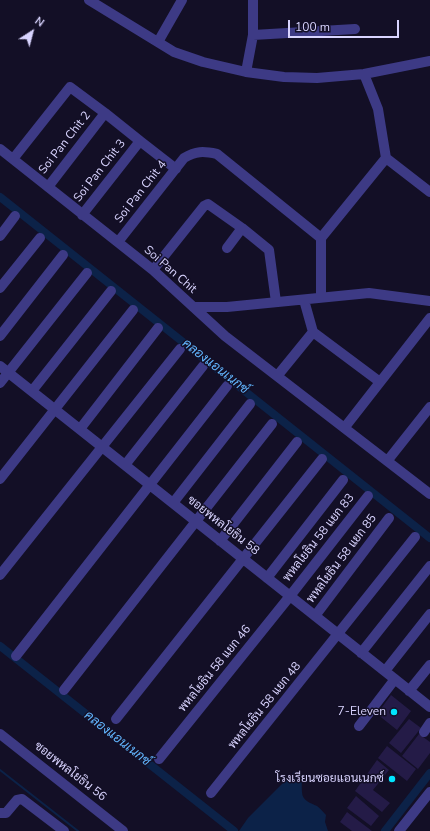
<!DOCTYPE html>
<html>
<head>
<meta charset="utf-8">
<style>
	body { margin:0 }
	#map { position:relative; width:430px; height:831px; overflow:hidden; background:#130f26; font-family:"Nunito Sans",sans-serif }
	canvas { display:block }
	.north { position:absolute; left:12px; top:12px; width:40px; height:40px; -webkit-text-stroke:3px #130f26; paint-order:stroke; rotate:36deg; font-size:11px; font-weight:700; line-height:16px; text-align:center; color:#d9d4ff }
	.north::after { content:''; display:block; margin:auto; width:14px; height:18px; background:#d9d4ff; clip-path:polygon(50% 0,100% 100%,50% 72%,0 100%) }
	.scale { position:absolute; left:288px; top:20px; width:111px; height:18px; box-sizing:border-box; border:2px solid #d9d4ff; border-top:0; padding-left:5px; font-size:12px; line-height:14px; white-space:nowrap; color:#d9d4ff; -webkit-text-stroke:3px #130f26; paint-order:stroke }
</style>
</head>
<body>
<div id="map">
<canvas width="430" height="831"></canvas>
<div class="north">N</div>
<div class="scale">100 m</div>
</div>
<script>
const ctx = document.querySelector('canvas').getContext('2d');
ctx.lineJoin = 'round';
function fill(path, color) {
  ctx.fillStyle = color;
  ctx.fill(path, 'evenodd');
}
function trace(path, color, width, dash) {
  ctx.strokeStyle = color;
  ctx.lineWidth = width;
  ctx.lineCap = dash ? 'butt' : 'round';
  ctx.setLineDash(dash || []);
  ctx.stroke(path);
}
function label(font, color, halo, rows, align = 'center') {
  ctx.font = font + ' "Nunito Sans",Sarabun,sans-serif';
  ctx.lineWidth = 3;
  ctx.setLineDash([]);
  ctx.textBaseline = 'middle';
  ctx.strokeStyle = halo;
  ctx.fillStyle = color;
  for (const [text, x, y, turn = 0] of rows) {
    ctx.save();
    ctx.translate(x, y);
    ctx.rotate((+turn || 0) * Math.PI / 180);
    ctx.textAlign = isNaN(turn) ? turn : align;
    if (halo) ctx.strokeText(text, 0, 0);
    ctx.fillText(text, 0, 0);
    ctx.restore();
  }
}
fill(new Path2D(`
	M 295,771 L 300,773 C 303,782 301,784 302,792 C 302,801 311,803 317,806 C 320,808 324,813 326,815 L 325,822 L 328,831 L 239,831 L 248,818 Z`), '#0c2248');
trace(new Path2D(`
	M 0,770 L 78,831`), '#0c2248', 2);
trace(new Path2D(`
	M 0,197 L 430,538
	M 0,646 L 234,831
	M 385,831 L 430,773`), '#0c2248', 8);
fill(new Path2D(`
	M 391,695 L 411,711 L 397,730 L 377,714 Z
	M 409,719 L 421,728 L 401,753 L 389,743 Z
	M 419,734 L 430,742 L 430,753 L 418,769 L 402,756 Z
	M 387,746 L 416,769 L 407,781 L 378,758 Z
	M 377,760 L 389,770 L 373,790 L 390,803 L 382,812 L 355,791 Z
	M 356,796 L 379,816 L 371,826 L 347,808 Z
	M 347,812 L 372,831 L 352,831 L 340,822 Z`), '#241b47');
trace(new Path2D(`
	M 89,0 L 174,52 L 203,62 L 246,72 L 284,77 L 317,78 L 364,74 L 430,61
	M 253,35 L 355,29
	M 158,42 L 182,0
	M 246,72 L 253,35 L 253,0
	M 364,74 L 378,109 L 386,158
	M 0,149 L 153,270 L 225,336 L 430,494
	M 386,158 L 430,192
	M 13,159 L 70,87 L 105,113
	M 48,187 L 105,113 L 140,141
	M 82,215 L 140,141 L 176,169
	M 0,236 L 15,216
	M 321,238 L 386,158
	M 118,242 L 184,158 C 196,151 203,151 217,154 L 321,238 L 321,297
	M 227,248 L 242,228
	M 153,270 L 204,206 L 208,204 L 242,228 L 269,250 L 276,302
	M 0,288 L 40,238
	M 194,307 L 227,307 L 369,293 L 430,301
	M 313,332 L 380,382
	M 0,336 L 63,255
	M 0,366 L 430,707
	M 278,375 L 313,332 L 304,300
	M 0,383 L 87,273
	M 32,391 L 111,291
	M 345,427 L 430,318
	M 80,429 L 158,328
	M 388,460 L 430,407
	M 125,465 L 203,366
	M 0,479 L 133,310
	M 173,503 L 250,404
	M 220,541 L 297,442
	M 0,575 L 180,349
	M 267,578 L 343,480
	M 315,616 L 389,518
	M 361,653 L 430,566
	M 16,656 L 227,386
	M 385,671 L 430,614
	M 64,690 L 272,424
	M 409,691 L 430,665
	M 116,719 L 322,459
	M 359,726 L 395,679
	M 424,732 L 430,723
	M 0,734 L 123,831
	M 159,759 L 290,596 L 368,496
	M 211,793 L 415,537
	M 0,813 L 6,813 L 17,800 L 22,799 L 64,831
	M 399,831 L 430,792`), '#3d3a85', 10);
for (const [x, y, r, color] of [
	[394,712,4,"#00e5ff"],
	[392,779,4,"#00e5ff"]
]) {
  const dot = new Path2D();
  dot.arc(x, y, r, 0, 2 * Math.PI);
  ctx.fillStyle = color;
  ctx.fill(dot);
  trace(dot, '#130f26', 1.5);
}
label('12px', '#d9d4ff', '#130f26', [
	["Soi Pan Chit 2",65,143,-52],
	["Soi Pan Chit 3",100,171,-52],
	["Soi Pan Chit 4",141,192,-52],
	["Soi Pan Chit",170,270,41],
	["ซอยพหลโยธิน 58",223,526,38],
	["พหลโยธิน 58 แยก 83",319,538,-52],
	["พหลโยธิน 58 แยก 85",342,559,-53],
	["พหลโยธิน 58 แยก 46",215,669,-51],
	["พหลโยธิน 58 แยก 48",265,706,-51],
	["ซอยพหลโยธิน 56",70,772,38]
]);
label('12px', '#d9d4ff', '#130f26', [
	["7-Eleven",386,712],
	["โรงเรียนซอยแอนเนกซ์",384,779]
], 'right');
label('italic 13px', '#62b6ff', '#130f26', [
	["คลองแอนเนกซ์",215,367,38],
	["คลองแอนเนกซ์",117,739,38]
]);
</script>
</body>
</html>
